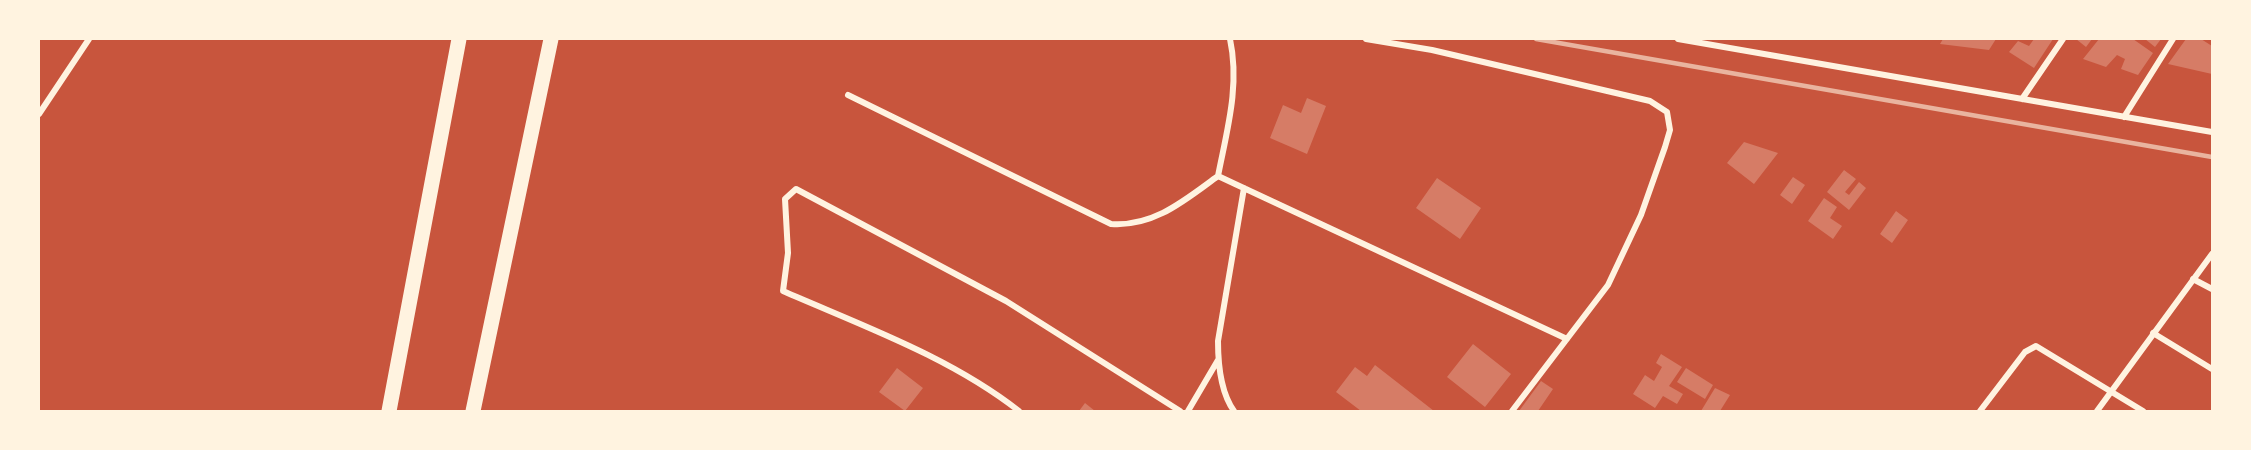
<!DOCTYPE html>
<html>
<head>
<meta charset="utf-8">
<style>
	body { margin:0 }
	#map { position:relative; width:2251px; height:450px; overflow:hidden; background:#c8553d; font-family:Mulish,sans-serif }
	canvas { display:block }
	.frame { position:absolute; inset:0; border:40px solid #fff3e0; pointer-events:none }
</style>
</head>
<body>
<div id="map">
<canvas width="2251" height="450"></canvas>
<div class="frame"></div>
</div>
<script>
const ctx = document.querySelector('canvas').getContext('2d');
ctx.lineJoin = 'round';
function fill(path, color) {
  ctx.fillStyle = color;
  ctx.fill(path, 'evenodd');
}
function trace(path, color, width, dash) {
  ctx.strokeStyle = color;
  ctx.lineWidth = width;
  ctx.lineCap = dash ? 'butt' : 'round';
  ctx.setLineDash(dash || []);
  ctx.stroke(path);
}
fill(new Path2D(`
	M 1943,39 L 1996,39 L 1989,50 L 1940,44 Z
	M 2034,39 L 2053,39 L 2034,68 L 2009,52 L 2018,41 L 2029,46 Z
	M 2076,39 L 2092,39 L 2086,47 Z
	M 2099,39 L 2133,39 L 2153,53 L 2138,75 L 2121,69 L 2125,59 L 2117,55 L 2106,67 L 2083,59 Z
	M 2145,39 L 2161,39 L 2155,47 Z
	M 2186,39 L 2201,39 L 2212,46 L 2212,74 L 2168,64 Z
	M 1307,98 L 1326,106 L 1307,154 L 1270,138 L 1283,105 L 1301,113 Z
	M 1744,142 L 1778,153 L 1754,184 L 1727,163 Z
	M 1844,170 L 1856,179 L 1845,192 L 1849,195 L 1859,182 L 1866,188 L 1849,210 L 1827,192 Z
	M 1793,177 L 1805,185 L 1792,204 L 1780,195 Z
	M 1437,178 L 1481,208 L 1460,239 L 1416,208 Z
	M 1824,198 L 1837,207 L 1830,218 L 1842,226 L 1833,239 L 1808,221 Z
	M 1896,211 L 1908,220 L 1892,243 L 1880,234 Z
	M 1473,344 L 1511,374 L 1485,407 L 1447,377 Z
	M 1661,354 L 1682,367 L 1669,386 L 1683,394 L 1677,404 L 1663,396 L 1655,408 L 1633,394 L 1645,375 L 1654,381 L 1662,367 L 1656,363 Z
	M 1375,365 L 1434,411 L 1361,411 L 1336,392 L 1355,367 L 1367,376 Z
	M 897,368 L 923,388 L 905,411 L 879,392 Z
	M 1686,368 L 1713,385 L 1705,399 L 1677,382 Z
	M 1541,381 L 1553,389 L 1538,411 L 1519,411 Z
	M 1715,388 L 1730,395 L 1720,411 L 1701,411 Z
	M 1085,403 L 1095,411 L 1079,411 Z`), '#d67c66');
trace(new Path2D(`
	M 1366,39 L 1432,50 L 1650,101 L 1667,112 L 1670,130 L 1665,147 L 1641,215 L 1608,285 L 1512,411
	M 1678,39 L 2212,132
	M 848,95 L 1111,224 C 1154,227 1185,200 1218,176 C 1227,130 1240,86 1230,39
	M 2022,99 L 2063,39
	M 39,114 L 89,39
	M 2124,117 L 2173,39
	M 1218,176 L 1567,339
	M 2193,279 L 2212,289
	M 2153,333 L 2212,369
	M 1019,411 C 950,357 863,326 783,291 L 788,253 L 785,199 L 796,189 L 1006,301 L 1180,411
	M 1188,411 L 1218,360
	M 1234,411 C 1221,393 1218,363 1218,341 L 1244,188
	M 1980,411 L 2025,352 L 2036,346 L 2143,411
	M 2097,411 L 2212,254`), '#fff3e0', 6);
trace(new Path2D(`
	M 389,411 L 459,39
	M 473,411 L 551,39`), '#fff3e0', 15);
trace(new Path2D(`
	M 1536,39 L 2212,157`), '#e9b49f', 4.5);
</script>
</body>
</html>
